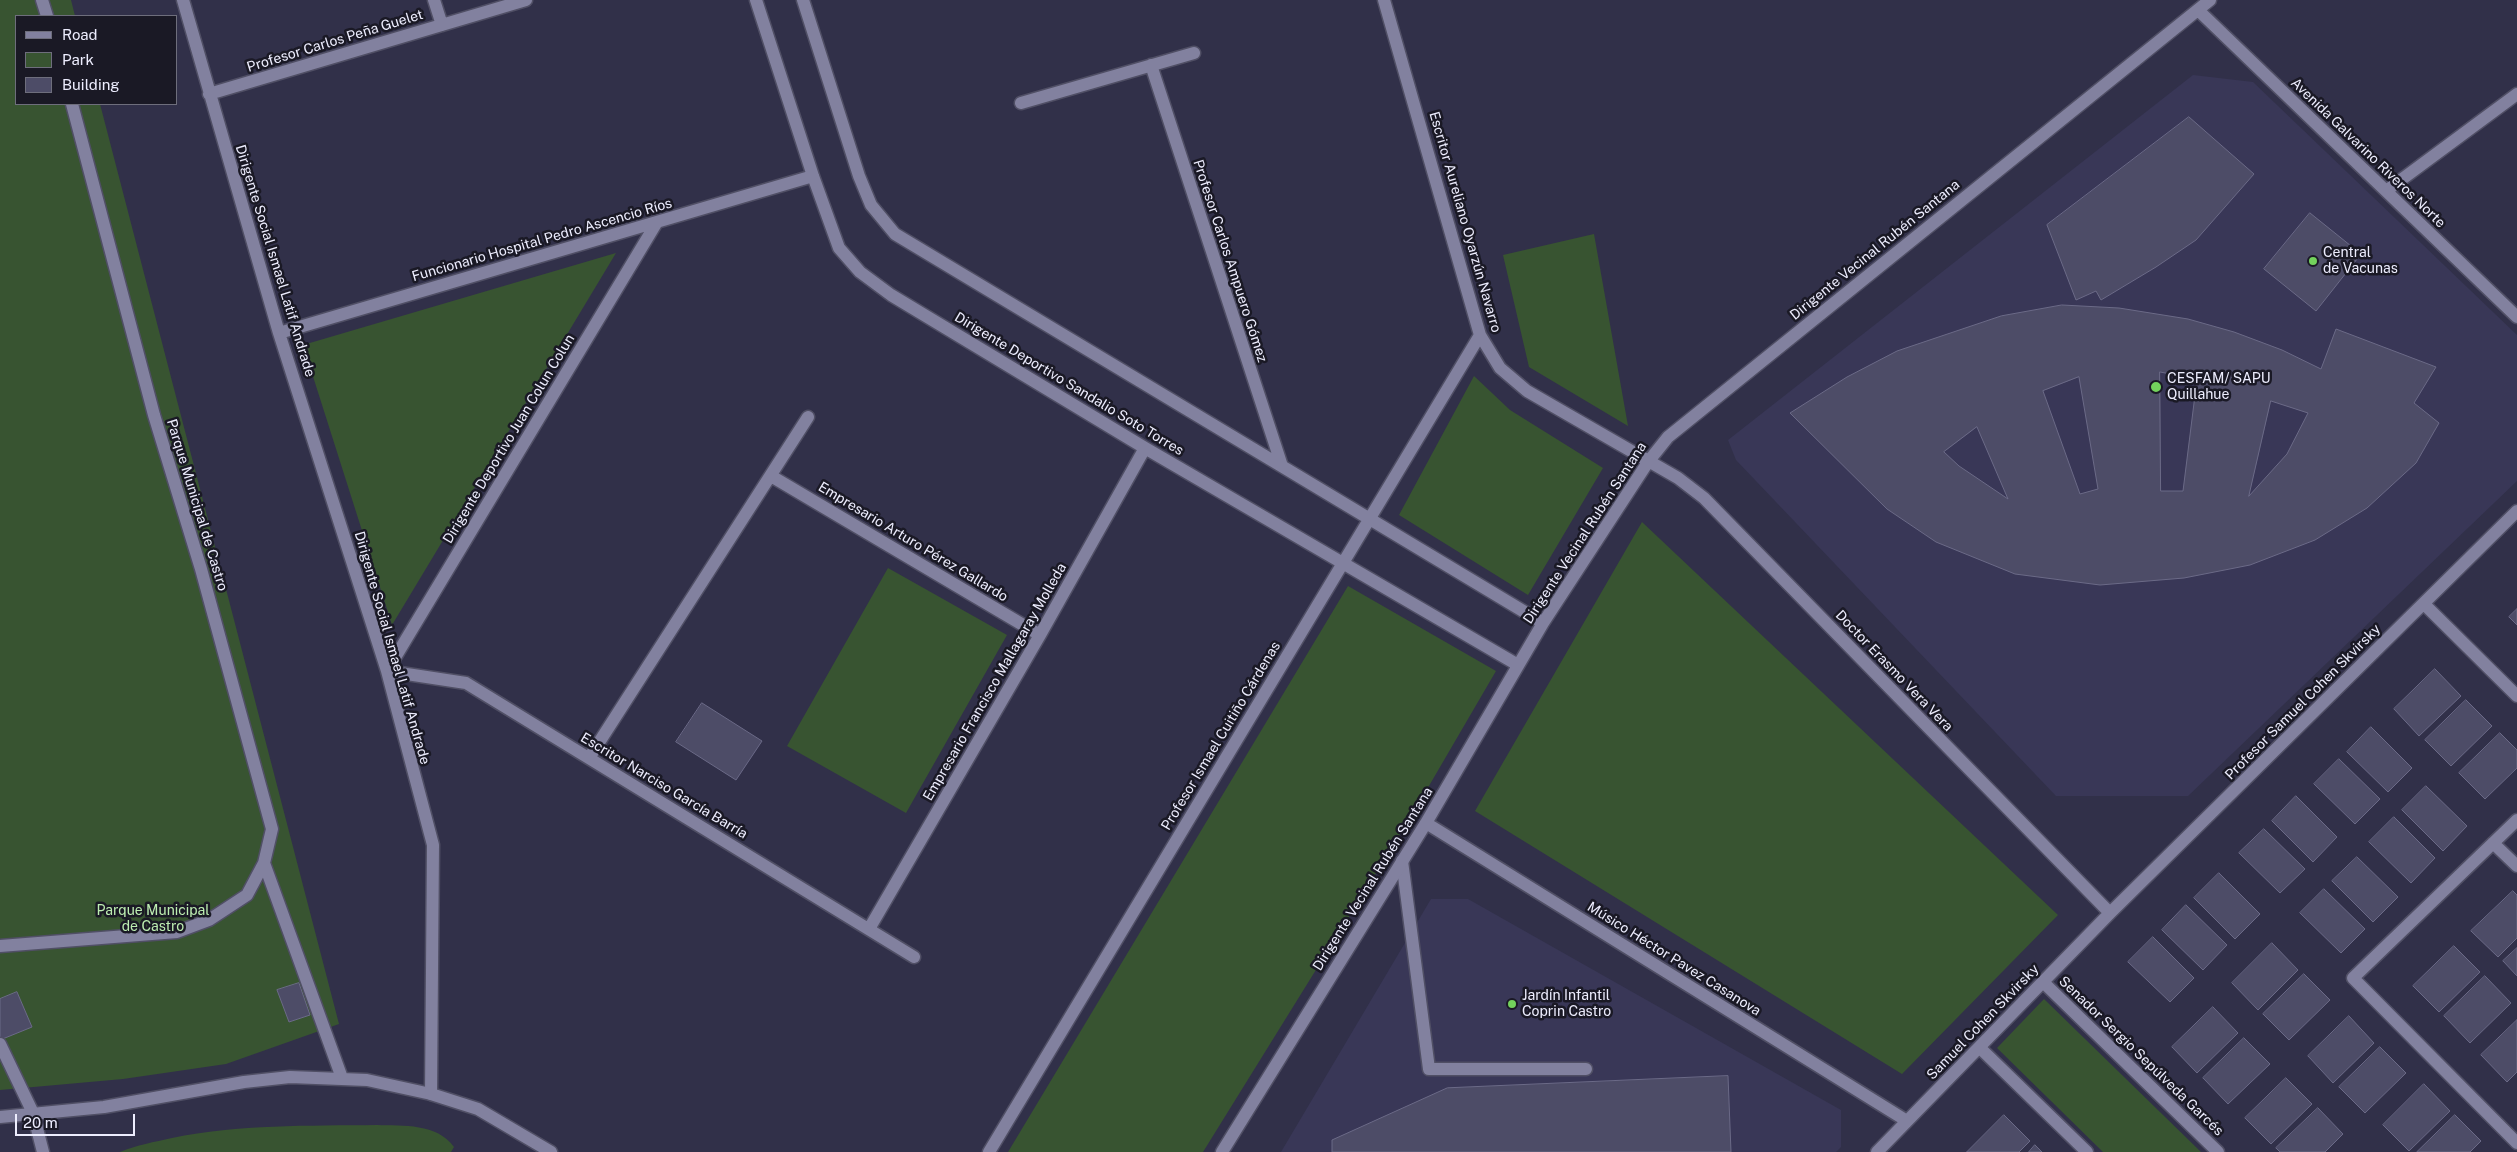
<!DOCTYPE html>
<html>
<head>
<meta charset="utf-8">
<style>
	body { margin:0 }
	#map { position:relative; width:2517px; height:1152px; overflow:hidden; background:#313049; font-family:"Public Sans",sans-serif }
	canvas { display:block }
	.legend { position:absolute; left:15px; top:15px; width:162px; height:90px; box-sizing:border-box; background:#1a1925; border:1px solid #6e6e7c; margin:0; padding:6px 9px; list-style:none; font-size:15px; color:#ededfe }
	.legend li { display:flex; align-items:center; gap:10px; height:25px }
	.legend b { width:25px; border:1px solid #6e6e7c }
	.scale { position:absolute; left:15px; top:1114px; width:120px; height:22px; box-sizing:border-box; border:2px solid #ededfe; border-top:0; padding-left:6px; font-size:15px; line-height:18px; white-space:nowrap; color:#ededfe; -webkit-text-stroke:4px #1a1925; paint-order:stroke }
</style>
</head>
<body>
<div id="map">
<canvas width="2517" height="1152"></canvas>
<ul class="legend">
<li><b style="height:6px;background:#82819f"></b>Road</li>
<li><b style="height:14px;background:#385431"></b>Park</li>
<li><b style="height:14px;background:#4d4c67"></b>Building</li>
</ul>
<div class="scale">20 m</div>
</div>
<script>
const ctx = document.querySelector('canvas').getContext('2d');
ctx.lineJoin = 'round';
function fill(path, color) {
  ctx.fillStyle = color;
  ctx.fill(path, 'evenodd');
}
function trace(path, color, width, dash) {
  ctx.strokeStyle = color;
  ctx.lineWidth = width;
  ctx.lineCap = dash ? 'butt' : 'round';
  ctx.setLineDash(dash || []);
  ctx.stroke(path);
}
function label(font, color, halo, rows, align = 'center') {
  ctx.font = font + ' "Public Sans",sans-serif';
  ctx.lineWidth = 5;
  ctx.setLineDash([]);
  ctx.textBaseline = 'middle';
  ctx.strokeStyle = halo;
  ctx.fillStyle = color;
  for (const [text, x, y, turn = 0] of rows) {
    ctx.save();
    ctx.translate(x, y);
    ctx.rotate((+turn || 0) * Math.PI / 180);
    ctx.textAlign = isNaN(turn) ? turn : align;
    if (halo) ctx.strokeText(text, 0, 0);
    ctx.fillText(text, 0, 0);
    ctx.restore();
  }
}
fill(new Path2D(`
	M 2193,75 L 2253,82 L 2517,335 L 2517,481 L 2188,796 L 2056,796 L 1736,460 L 1728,440 Z
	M 1431,899 L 1468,899 L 1841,1110 L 1841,1147 L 1836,1152 L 1281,1152 Z`), '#393757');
fill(new Path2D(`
	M 0,0 L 71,0 L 75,16 L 16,16 L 16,104 L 100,104 L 339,1024 L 226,1064 L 123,1079 L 0,1090 Z
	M 1594,234 L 1628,426 L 1529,367 L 1503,255 Z
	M 616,253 L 392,625 L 303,345 Z
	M 1474,376 L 1510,410 L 1603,468 L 1528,595 L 1399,515 Z
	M 1642,522 L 2058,915 L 1902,1074 L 1475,811 Z
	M 888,568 L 1007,635 L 906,813 L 787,746 Z
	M 1348,586 L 1496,671 L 1412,815 L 1203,1152 L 1008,1152 Z
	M 2044,999 L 2201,1152 L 2103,1152 L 1997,1048 Z
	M 377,1125 C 403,1126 437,1123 454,1147 L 451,1152 L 120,1152 C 137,1145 154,1142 172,1138 C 239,1124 308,1126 377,1125 Z`), '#385431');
const building = new Path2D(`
	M 2189,117 L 2254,174 L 2196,240 L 2156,267 L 2101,300 L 2096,291 L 2076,300 L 2047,225 Z
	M 2310,213 L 2361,254 L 2316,311 L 2264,269 Z
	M 2062,305 L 2119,308 L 2188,319 L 2234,332 L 2282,350 L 2321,369 L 2336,329 L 2436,367 L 2414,403 L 2439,423 L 2416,463 L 2367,508 L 2315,540 L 2250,565 L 2184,578 L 2100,585 L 2015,574 L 1936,542 L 1887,509 L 1790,413 L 1847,377 L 1897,351 L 2001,316 ZM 2160,372 L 2197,379 L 2183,491 L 2161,491 ZM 2079,377 L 2098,489 L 2080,494 L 2043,391 ZM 2271,401 L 2308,413 L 2287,454 L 2249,496 ZM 1977,427 L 2008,499 L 1959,466 L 1944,452 Z
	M 2517,609 L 2517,625 L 2509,617 Z
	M 2435,669 L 2461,696 L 2419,736 L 2394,709 Z
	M 2466,700 L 2492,726 L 2451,766 L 2425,740 Z
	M 702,703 L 762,741 L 736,780 L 676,742 Z
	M 2371,727 L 2412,768 L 2388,792 L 2347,752 Z
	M 2500,733 L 2517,750 L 2517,768 L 2485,799 L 2459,773 Z
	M 2339,759 L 2380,799 L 2355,824 L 2314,784 Z
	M 2426,786 L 2467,826 L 2443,851 L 2402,810 Z
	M 2296,796 L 2337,837 L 2313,862 L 2272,821 Z
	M 2394,817 L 2435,858 L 2411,883 L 2369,842 Z
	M 2264,829 L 2305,869 L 2280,893 L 2239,853 Z
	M 2357,857 L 2398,897 L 2373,922 L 2332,881 Z
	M 2219,873 L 2260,914 L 2235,939 L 2194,898 Z
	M 2324,889 L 2365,929 L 2341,953 L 2300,913 Z
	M 2513,891 L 2517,895 L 2517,938 L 2498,957 L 2471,931 Z
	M 2186,905 L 2227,945 L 2203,970 L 2162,930 Z
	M 2153,937 L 2194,978 L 2170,1002 L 2128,962 Z
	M 2272,943 L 2298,970 L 2258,1010 L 2232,983 Z
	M 2454,946 L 2480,972 L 2439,1012 L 2413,986 Z
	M 2517,948 L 2517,976 L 2503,961 Z
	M 2304,974 L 2330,1000 L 2289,1040 L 2263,1014 Z
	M 2485,976 L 2511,1003 L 2470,1043 L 2444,1016 Z
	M 299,983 L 310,1015 L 289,1022 L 277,990 Z
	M 17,992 L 32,1027 L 0,1040 L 0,999 Z
	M 2213,1007 L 2238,1033 L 2197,1073 L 2172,1047 Z
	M 2349,1016 L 2374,1043 L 2333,1083 L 2308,1056 Z
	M 2517,1020 L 2517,1072 L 2507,1082 L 2481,1055 Z
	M 2244,1038 L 2270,1064 L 2228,1104 L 2203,1078 Z
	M 2380,1047 L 2406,1073 L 2365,1113 L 2339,1087 Z
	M 1728,1076 L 1731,1152 L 1332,1152 L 1332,1140 L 1447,1088 Z
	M 2286,1078 L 2312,1104 L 2271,1144 L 2245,1118 Z
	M 2424,1084 L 2450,1111 L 2409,1151 L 2383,1125 Z
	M 2318,1108 L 2343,1134 L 2325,1152 L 2280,1152 L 2276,1148 Z
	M 2004,1115 L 2030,1141 L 2019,1152 L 1967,1152 Z
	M 2455,1115 L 2481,1141 L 2470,1152 L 2417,1152 Z
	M 2035,1145 L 2042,1152 L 2029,1152 Z`);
fill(building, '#4d4c67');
trace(building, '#6b6a87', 1);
const lane = new Path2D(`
	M 42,0 L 47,16
	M 1402,861 L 1429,1069 L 1586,1069
	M 264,863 L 342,1078
	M 0,946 L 177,932 L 209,920 L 247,895 L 264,863 L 272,829 L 201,569 L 154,415 L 72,104
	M 0,1044 L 33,1113 L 43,1152
	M 0,1117 L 104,1107 L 244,1082 L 290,1077 L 367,1080 L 431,1094`);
const street = new Path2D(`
	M 183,0 L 279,333 L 387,671 L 433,845 L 431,1094 L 478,1109 L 551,1152
	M 434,0 L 442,25
	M 756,0 L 813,176 L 839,248 L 860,272 L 891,295 L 1145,448 L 1518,665
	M 803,0 L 859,176 L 871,205 L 895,234 L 1543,623
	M 1384,0 L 1480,335 L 1500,368 L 1527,391 L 1678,478 L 1704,498 L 2110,913
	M 2198,10 L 2517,317
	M 1151,65 L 1282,466
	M 209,94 L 526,0
	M 1021,103 L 1194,53
	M 2386,191 L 2517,94
	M 657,222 L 387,671 L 466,683 L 914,957
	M 279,333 L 813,176
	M 771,476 L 1040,635
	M 2424,604 L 2517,696
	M 589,758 L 808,417
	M 2517,820 L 2353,978 L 2517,1143
	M 1426,823 L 1907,1121
	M 2493,843 L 2517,866
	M 869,929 L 1040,635 L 1145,448
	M 2043,982 L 2218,1152
	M 1980,1048 L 2087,1152
	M 989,1152 L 1480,335
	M 1222,1152 L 1426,823 L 1543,623 L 1648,462 L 1668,437 L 2210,0
	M 1877,1152 L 2110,913 L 2517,511`);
trace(lane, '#504f65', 15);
trace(street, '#504f65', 15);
trace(lane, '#82819f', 12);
trace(street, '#82819f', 12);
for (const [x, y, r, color] of [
	[2313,261,5,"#73d25c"],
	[2156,387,6,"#73d25c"],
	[1512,1004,5,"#73d25c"]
]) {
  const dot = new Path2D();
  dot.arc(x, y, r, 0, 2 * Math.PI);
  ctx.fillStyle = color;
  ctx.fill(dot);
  trace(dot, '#1a1925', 2);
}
label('14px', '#ededfe', '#1a1925', [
	["Profesor Carlos Peña Guelet",335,41,-17],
	["Avenida Galvarino Riveros Norte",2368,153,44],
	["Escritor Aureliano Oyarzún Navarro",1465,222,74],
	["Funcionario Hospital Pedro Ascencio Ríos",542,240,-16],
	["Dirigente Vecinal Rubén Santana",1875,250,-39],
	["Dirigente Social Ismael Latif Andrade",275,261,73],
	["Profesor Carlos Ampuero Gómez",1230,261,72],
	["Dirigente Deportivo Sandalio Soto Torres",1069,384,31],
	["Dirigente Deportivo Juan Colun Colun",509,439,-59],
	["Parque Municipal de Castro",197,505,73],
	["Dirigente Vecinal Rubén Santana",1585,533,-57],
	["Empresario Arturo Pérez Gallardo",913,542,31],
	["Dirigente Social Ismael Latif Andrade",392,648,74],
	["Doctor Erasmo Vera Vera",1894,671,46],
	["Empresario Francisco Mallagaray Molleda",995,682,-60],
	["Profesor Samuel Cohen Skvirsky",2303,702,-45],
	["Profesor Ismael Cuitiño Cárdenas",1221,736,-59],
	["Escritor Narciso García Barría",664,786,31],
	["Dirigente Vecinal Rubén Santana",1373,879,-58],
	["Músico Héctor Pavez Casanova",1674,959,32],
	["Samuel Cohen Skvirsky",1983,1022,-46],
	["Senador Sergio Sepúlveda Garcés",2141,1056,44]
]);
label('14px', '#ededfe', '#1a1925', [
	["Central",2323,253],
	["de Vacunas",2323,269],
	["CESFAM/ SAPU",2167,379],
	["Quillahue",2167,395],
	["Jardín Infantil",1522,996],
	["Coprin Castro",1522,1012]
], 'left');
label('14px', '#bdeeb1', '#1a1925', [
	["Parque Municipal",153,911],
	["de Castro",153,927]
]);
</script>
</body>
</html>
